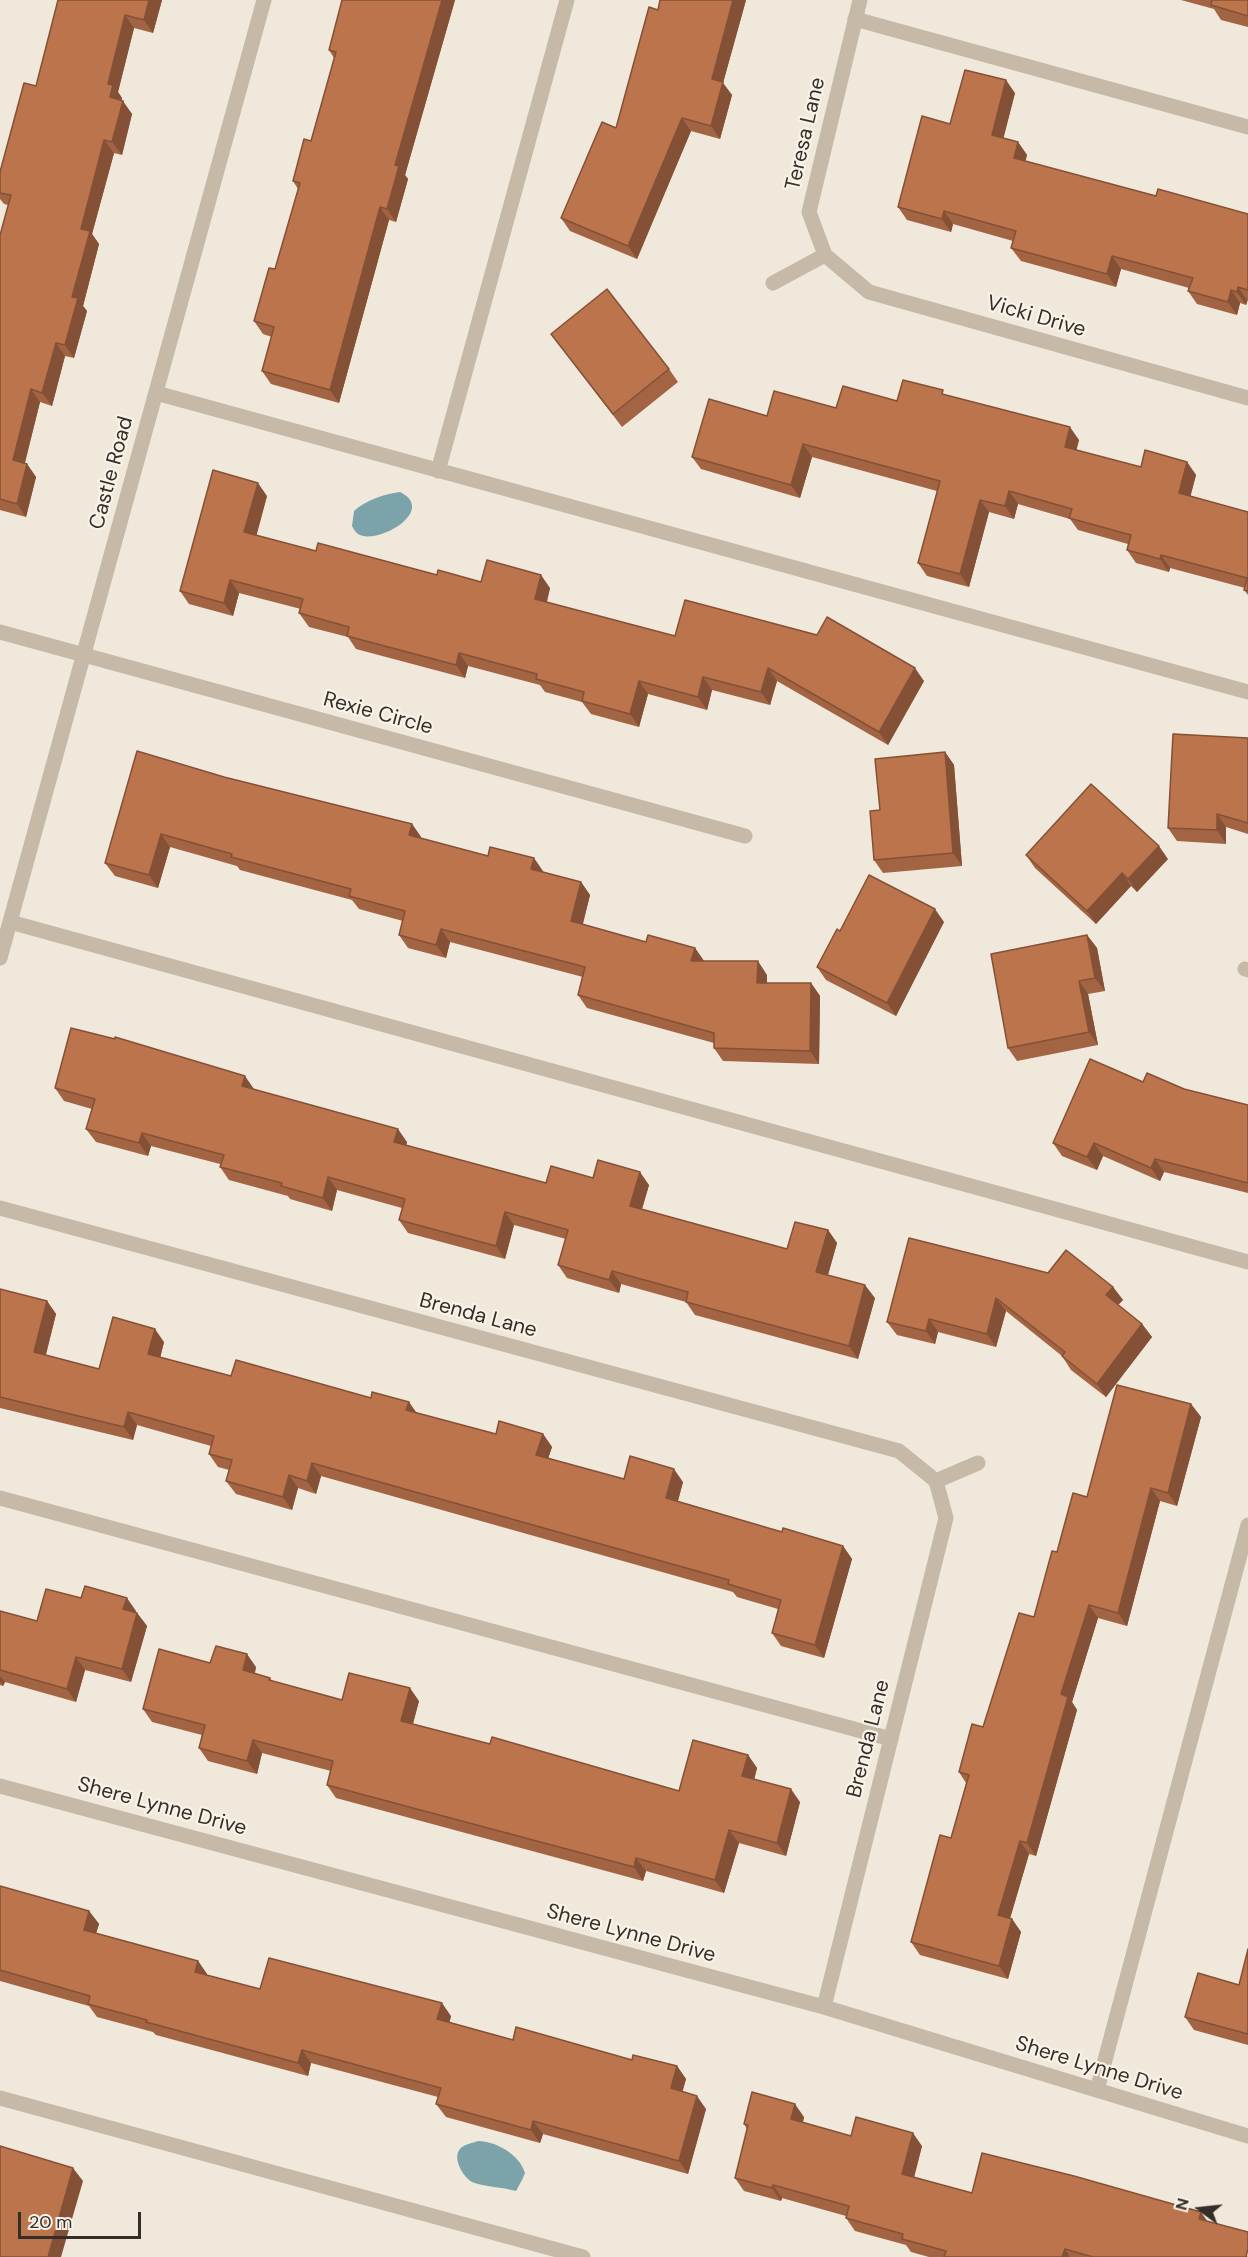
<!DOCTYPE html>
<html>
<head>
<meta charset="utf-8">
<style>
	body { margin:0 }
	#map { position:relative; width:1248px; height:2257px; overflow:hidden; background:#efe8db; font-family:"DM Sans",sans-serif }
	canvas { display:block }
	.north { position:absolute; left:1170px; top:2179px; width:60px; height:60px; -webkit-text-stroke:4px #f8f2e7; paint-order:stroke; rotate:285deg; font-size:16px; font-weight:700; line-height:24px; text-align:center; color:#342d28 }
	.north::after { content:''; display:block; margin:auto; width:21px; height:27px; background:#342d28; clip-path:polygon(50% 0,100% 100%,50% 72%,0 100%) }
	.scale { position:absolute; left:18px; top:2212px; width:123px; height:27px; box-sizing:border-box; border:3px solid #342d28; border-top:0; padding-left:8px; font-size:18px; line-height:21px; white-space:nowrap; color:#342d28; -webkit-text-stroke:4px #f8f2e7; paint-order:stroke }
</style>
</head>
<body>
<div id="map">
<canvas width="1248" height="2257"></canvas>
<div class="north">N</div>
<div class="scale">20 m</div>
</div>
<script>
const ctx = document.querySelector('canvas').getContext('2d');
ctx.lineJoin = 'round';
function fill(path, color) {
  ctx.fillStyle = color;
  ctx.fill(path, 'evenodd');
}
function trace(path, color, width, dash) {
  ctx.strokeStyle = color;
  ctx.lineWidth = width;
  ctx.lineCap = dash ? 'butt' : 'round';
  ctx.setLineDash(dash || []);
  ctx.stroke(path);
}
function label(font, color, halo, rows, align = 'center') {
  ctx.font = font + ' "DM Sans",sans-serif';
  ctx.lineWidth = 4.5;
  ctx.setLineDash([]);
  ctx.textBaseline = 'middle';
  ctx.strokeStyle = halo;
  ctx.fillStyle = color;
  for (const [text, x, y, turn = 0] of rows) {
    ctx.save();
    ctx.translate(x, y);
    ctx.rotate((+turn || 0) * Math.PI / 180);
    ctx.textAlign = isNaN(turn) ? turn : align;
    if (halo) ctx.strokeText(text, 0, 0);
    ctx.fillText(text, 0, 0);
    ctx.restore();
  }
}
fill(new Path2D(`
	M 400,492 C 438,511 376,546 358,534 C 355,532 354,529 352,526 L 354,511 C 366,500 384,494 400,492 Z
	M 478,2141 C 496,2141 520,2155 525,2173 L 522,2180 L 516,2191 C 502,2187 485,2187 472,2182 C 463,2177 452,2158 460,2149 C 464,2144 473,2143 478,2141 Z`), '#7da3aa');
trace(new Path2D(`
	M 855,19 L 1248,127
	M 156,393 L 1248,692
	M 438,471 L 567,0
	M 10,922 L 1248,1262
	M 0,1498 L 891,1739
	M 1097,2090 L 1248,1525
	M 0,2098 L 583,2257`), '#c6b9a8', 15);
trace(new Path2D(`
	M 825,255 L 869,292 L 1248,398
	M 773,283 L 825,255 L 809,212 L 860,0
	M 0,632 L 745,836
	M 0,958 L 264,0
	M 1245,969 L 1248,970
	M 0,1208 L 899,1451 L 936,1481
	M 0,1786 L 824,2007 L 1248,2136
	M 824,2007 L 946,1518 L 936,1481 L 978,1463`), '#c6b9a8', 15);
fill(new Path2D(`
	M 58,0 L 162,0 L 153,33 L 134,28 L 118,92 L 122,98 L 121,101 L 132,114 L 122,155 L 114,153 L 92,234 L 99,244 L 83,306 L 87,311 L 74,358 L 65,356 L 52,406 L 40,402 L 25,463 L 27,464 L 36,477 L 26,517 L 0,510 L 0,235 L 8,205 L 4,204 L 0,199 L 0,172 L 36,86 Z
	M 342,0 L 455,0 L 405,175 L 408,179 L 396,222 L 389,220 L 339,403 L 271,384 L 262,371 L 272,337 L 263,334 L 254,321 L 275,269 L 298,189 L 293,181 L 311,141 L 334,58 L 329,50 Z
	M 660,0 L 746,0 L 723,83 L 732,95 L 720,139 L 691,131 L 637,259 L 570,231 L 561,218 L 616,128 L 658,10 Z
	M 1181,0 L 1248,0 L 1248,27 L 1221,20 L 1214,9 Z
	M 1015,93 L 1003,138 L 1018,142 L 1027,155 L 1025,161 L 1156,196 L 1248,214 L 1248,300 L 1246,305 L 1240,303 L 1237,315 L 1197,304 L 1188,291 L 1189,288 L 1121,269 L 1116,287 L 1021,261 L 1011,248 L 1013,241 L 953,224 L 951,232 L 907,220 L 898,207 L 950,124 Z
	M 551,334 L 669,369 L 678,382 L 622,427 Z
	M 946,395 L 1079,440 L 1076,450 L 1141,467 L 1187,462 L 1196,475 L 1190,496 L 1248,512 L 1248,595 L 1244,590 L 1245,588 L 1170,568 L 1169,572 L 1136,563 L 1127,550 L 1128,544 L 1078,530 L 1070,519 L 1018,504 L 1014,519 L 989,512 L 969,587 L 927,576 L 918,563 L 937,491 L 812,457 L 800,498 L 701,469 L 692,457 L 767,416 Z
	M 267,496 L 256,535 L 316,551 L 437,575 L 481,582 L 550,588 L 547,602 L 675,636 L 924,681 L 888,745 L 777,681 L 770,705 L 712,690 L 707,710 L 648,694 L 639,727 L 591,714 L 582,702 L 545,692 L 540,685 L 468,666 L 465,678 L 356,649 L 348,637 L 309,627 L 299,613 L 301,609 L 239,593 L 233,616 L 189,604 L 180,591 Z
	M 1248,738 L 1248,834 L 1226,827 L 1226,844 L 1177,841 L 1168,828 Z
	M 945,752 L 954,765 L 962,866 L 883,873 L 874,860 L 880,810 Z
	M 224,777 L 412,824 L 421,837 L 420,838 L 581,882 L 590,895 L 583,924 L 646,942 L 695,948 L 704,961 L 767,975 L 767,983 L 811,983 L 820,996 L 819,1064 L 723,1061 L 714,1048 L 714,1043 L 587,1008 L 578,995 L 583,977 L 450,942 L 446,958 L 408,948 L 399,935 L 403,921 L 359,909 L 352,900 L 240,870 L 237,866 L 170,847 L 158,888 L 115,876 L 105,863 Z
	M 1026,855 L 1168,859 L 1137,892 L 1131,886 L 1096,924 L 1035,868 Z
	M 944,922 L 896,1016 L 826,980 L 817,967 L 840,931 Z
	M 1087,935 L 1097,948 L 1105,991 L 1088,994 L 1098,1045 L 1017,1061 L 1008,1048 Z
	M 1143,1082 L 1184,1089 L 1248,1105 L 1248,1193 L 1164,1172 L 1160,1181 L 1103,1156 L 1097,1170 L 1062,1156 L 1053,1143 Z
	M 55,1088 L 254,1089 L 407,1142 L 406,1145 L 546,1183 L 593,1178 L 649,1185 L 642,1209 L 787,1249 L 828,1230 L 837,1243 L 828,1275 L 875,1298 L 858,1359 L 695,1315 L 686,1302 L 621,1284 L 619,1293 L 567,1278 L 558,1265 L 566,1239 L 514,1225 L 505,1259 L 408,1233 L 399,1220 L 402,1208 L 337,1190 L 332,1211 L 290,1199 L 288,1196 L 229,1180 L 220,1167 L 220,1164 L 151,1146 L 148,1156 L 96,1142 L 86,1129 L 92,1109 L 64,1101 Z
	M 1048,1273 L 1113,1287 L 1123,1300 L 1118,1305 L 1142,1324 L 1152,1337 L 1106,1397 L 1071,1370 L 1062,1356 L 1006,1311 L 996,1347 L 938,1332 L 935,1344 L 897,1335 L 887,1322 Z
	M 0,1289 L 47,1301 L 56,1314 L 46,1355 L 99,1369 L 164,1342 L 160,1357 L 231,1376 L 371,1398 L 409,1402 L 416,1413 L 496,1434 L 543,1434 L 552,1447 L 548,1458 L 624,1479 L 683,1482 L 678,1501 L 782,1532 L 843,1546 L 852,1559 L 824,1658 L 781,1646 L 772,1633 L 778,1609 L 737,1597 L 733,1592 L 321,1476 L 316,1494 L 298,1488 L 292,1510 L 236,1494 L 226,1481 L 229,1470 L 218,1467 L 209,1454 L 211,1446 L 137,1425 L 133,1440 L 0,1408 Z
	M 1191,1404 L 1201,1417 L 1177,1506 L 1160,1501 L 1127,1626 L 1098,1618 L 1072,1702 L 1077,1710 L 1036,1856 L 1029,1854 L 1010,1919 L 1012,1919 L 1021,1932 L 1008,1979 L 920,1955 L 911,1942 L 951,1838 L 966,1783 L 959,1772 L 983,1727 L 1034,1617 L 1057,1552 L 1087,1497 Z
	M 81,1598 L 136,1611 L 135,1612 L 137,1613 L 147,1626 L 131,1682 L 85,1670 L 76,1702 L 5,1682 L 3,1686 L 0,1685 L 0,1611 L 37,1621 Z
	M 210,1663 L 256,1667 L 255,1673 L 270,1678 L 272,1681 L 342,1700 L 419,1701 L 413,1724 L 490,1744 L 679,1791 L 748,1755 L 757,1768 L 754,1779 L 800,1802 L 786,1856 L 739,1843 L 724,1893 L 646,1871 L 643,1881 L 336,1798 L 327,1785 L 331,1771 L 262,1753 L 257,1774 L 208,1761 L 199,1748 L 202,1735 L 152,1722 L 143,1709 Z
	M 0,1886 L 89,1911 L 99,1924 L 96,1933 L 198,1961 L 207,1974 L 207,1975 L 260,1989 L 451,2016 L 449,2023 L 513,2040 L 632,2060 L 677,2066 L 686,2079 L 682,2092 L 706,2109 L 688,2174 L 543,2134 L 540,2143 L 446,2117 L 436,2104 L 438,2097 L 311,2063 L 308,2076 L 156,2035 L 153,2032 L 97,2017 L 89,2006 L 0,1981 Z
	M 1248,1949 L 1248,2045 L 1194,2030 L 1185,2017 L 1239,1985 Z
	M 804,2117 L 803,2123 L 851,2136 L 922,2146 L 914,2178 L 972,2193 L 1207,2221 L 1248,2257 L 929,2257 L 911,2252 L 906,2245 L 855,2231 L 846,2218 L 846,2216 L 782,2198 L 781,2201 L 744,2191 L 735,2178 L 747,2129 L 744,2124 Z`), '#a26442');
fill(new Path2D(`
	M 149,0 L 162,0 L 153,33 L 144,20 Z
	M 442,0 L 455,0 L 405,175 L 408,179 L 396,222 L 387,209 L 395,165 Z
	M 733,0 L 746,0 L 723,83 L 732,95 L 720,139 L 711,126 L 712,79 Z
	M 125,15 L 134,28 L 118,92 L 122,98 L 119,110 L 110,97 L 108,84 Z
	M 1006,80 L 1015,93 L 1001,148 L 992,135 Z
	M 123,101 L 132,114 L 122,155 L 112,142 Z
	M 682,118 L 691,131 L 637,259 L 628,246 Z
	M 104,140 L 114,153 L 92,234 L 99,244 L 83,306 L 87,311 L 74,358 L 65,345 L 72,297 L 81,229 Z
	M 1018,142 L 1027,155 L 1023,171 L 1014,158 Z
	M 380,207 L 389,220 L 339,403 L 330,390 Z
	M 944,211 L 953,224 L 951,232 L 942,219 Z
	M 1112,256 L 1121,269 L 1116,287 L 1107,274 Z
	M 1238,287 L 1247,300 L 1246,305 L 1237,292 Z
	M 1231,290 L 1240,303 L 1237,315 L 1228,302 Z
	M 56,343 L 65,356 L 52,406 L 42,393 Z
	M 31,389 L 40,402 L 22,473 L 13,460 Z
	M 1070,427 L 1079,440 L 1074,460 L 1065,447 Z
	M 803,444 L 812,457 L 800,498 L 791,485 Z
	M 1187,462 L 1196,475 L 1188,506 L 1179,493 Z
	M 27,464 L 36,477 L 26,517 L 17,504 Z
	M 258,483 L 267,496 L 254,545 L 244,532 Z
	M 1009,491 L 1018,504 L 1014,519 L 1005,506 Z
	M 980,500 L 989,512 L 969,587 L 960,574 Z
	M 1161,555 L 1170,568 L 1169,572 L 1160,559 Z
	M 541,575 L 550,588 L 544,612 L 535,599 Z
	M 230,580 L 239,593 L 233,616 L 224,603 Z
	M 459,653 L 468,666 L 465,678 L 456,665 Z
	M 768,668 L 777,681 L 770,705 L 761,692 Z
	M 915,668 L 924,681 L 888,745 L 879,732 Z
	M 703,677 L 712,690 L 707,710 L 698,697 Z
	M 639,681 L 648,694 L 639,727 L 630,714 Z
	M 945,752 L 954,765 L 962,866 L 953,853 Z
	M 1217,814 L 1226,827 L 1226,844 L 1217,830 Z
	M 412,824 L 421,837 L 418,849 L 409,835 Z
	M 161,834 L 170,847 L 158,888 L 149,875 Z
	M 1159,846 L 1168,859 L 1137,892 L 1128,879 Z
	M 534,858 L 543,871 L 540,882 L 531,869 Z
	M 1122,873 L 1131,886 L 1096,924 L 1087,911 Z
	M 581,882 L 590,895 L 580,934 L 571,921 Z
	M 935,909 L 944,922 L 896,1016 L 887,1003 Z
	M 441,929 L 450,942 L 446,958 L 436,945 Z
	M 1087,935 L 1097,948 L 1105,991 L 1095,978 Z
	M 695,948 L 704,961 L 691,961 Z
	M 758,961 L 767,975 L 766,996 L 757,983 Z
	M 1079,981 L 1088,994 L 1098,1045 L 1089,1032 Z
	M 811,983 L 820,996 L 819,1064 L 810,1051 Z
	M 245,1076 L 254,1089 L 242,1086 Z
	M 398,1129 L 407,1142 L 404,1155 L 394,1142 Z
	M 142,1133 L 151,1146 L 148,1156 L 139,1143 Z
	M 1094,1143 L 1103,1156 L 1097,1170 L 1087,1157 Z
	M 1155,1159 L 1164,1172 L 1160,1181 L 1151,1168 Z
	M 640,1172 L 649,1185 L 639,1219 L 630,1206 Z
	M 328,1177 L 337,1190 L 332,1211 L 323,1198 Z
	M 505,1212 L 514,1225 L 505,1259 L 496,1246 Z
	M 828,1230 L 837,1243 L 825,1285 L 816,1272 Z
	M 612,1271 L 621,1284 L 619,1293 L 609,1280 Z
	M 865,1285 L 875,1298 L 858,1359 L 849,1346 Z
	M 1113,1287 L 1123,1300 L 1115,1308 L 1106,1295 Z
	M 996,1298 L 1006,1311 L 996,1347 L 987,1334 Z
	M 47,1301 L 56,1314 L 43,1365 L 34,1352 Z
	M 929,1319 L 938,1332 L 935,1344 L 926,1331 Z
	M 1142,1324 L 1152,1337 L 1106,1397 L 1097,1384 Z
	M 155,1329 L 164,1342 L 158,1367 L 148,1354 Z
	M 409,1402 L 418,1415 L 406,1410 Z
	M 1191,1404 L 1201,1417 L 1177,1506 L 1168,1493 Z
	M 128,1412 L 137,1425 L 133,1440 L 124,1427 Z
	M 543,1434 L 552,1447 L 545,1468 L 536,1455 Z
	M 312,1463 L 321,1476 L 316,1494 L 307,1481 Z
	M 674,1469 L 683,1482 L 675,1511 L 666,1498 Z
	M 289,1475 L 298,1488 L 292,1510 L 283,1497 Z
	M 1151,1488 L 1160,1501 L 1127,1626 L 1118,1613 Z
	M 843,1546 L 852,1559 L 824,1658 L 815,1645 Z
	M 127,1598 L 136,1611 L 132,1622 L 123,1609 Z
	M 1089,1605 L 1098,1618 L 1072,1702 L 1077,1710 L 1036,1856 L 1027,1843 L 1061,1694 Z
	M 137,1613 L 147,1626 L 131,1682 L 122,1669 Z
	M 247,1654 L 256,1667 L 252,1683 L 243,1670 Z
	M 76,1657 L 85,1670 L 76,1702 L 67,1689 Z
	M 0,1676 L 5,1682 L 3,1686 L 0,1681 Z
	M 410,1688 L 419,1701 L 410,1734 L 401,1721 Z
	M 253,1740 L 262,1753 L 257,1774 L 247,1761 Z
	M 748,1755 L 757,1768 L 752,1789 L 742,1776 Z
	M 791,1789 L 800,1802 L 786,1856 L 777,1843 Z
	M 729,1830 L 739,1843 L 724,1893 L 715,1880 Z
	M 1020,1841 L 1029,1854 L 1007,1928 L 998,1915 Z
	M 636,1858 L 646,1871 L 643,1881 L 634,1867 Z
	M 89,1911 L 99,1924 L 93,1943 L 84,1930 Z
	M 1012,1919 L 1021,1932 L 1008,1979 L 999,1966 Z
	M 198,1961 L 207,1974 L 204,1985 L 195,1972 Z
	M 442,2003 L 451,2016 L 447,2032 L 437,2019 Z
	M 302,2050 L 311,2063 L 308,2076 L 298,2063 Z
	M 677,2066 L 686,2079 L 680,2101 L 671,2088 Z
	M 697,2096 L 706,2109 L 688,2174 L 679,2161 Z
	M 795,2104 L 804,2117 L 800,2132 L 791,2119 Z
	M 533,2121 L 543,2134 L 540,2143 L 531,2130 Z
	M 913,2133 L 922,2146 L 911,2188 L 902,2174 Z
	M 73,2168 L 83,2181 L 61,2257 L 48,2257 Z
	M 773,2185 L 782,2198 L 781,2201 L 772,2188 Z
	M 1201,2212 L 1210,2225 L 1199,2219 Z
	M 1065,2249 L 1070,2257 L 1062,2257 Z`), '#845136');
const building = new Path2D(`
	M 58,0 L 149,0 L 144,20 L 125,15 L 108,84 L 113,85 L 110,97 L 123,101 L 112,142 L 104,140 L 81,229 L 90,231 L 72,297 L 78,298 L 65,345 L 56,343 L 42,393 L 31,389 L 13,460 L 27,464 L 17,504 L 0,499 L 0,235 L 11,195 L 0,193 L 0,172 L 24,83 L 36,86 Z
	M 342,0 L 442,0 L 395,165 L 399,166 L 387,209 L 380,207 L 330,390 L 262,371 L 274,327 L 254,321 L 269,268 L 275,269 L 300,183 L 293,181 L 304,139 L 311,141 L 336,52 L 329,50 Z
	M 660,0 L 733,0 L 712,79 L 723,82 L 711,126 L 682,118 L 628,246 L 561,218 L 602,122 L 616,128 L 649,7 L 658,10 Z
	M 1212,0 L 1248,0 L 1248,16 L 1211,5 Z
	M 965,70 L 1006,80 L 992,135 L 1018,142 L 1014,158 L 1156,196 L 1158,189 L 1248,214 L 1248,290 L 1238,287 L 1237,292 L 1231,290 L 1228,302 L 1188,291 L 1193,278 L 1112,256 L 1107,274 L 1011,248 L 1016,231 L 944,211 L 942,219 L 898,207 L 922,116 L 950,124 Z
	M 607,289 L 669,369 L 613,414 L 551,334 Z
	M 903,380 L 943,390 L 942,394 L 1070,427 L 1065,447 L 1141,467 L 1145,450 L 1187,462 L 1179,493 L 1248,512 L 1248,591 L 1244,590 L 1247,578 L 1161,555 L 1160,559 L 1127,550 L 1131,535 L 1069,518 L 1072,509 L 1009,491 L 1005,506 L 980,500 L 960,574 L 918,563 L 940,481 L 803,444 L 791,485 L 692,457 L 709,399 L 767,416 L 774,391 L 836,408 L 843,386 L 897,401 Z
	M 213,470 L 258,483 L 244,532 L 316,551 L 318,543 L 437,575 L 438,570 L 481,582 L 487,560 L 541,575 L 535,599 L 675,636 L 685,600 L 817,635 L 827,617 L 915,668 L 879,732 L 768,668 L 761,692 L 703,677 L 698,697 L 639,681 L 630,714 L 582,701 L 584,692 L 536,679 L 537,674 L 459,653 L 456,665 L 347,636 L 349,627 L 299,613 L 303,599 L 230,580 L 224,603 L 180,591 Z
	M 1173,734 L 1248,738 L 1248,823 L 1217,814 L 1217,830 L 1168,828 Z
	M 137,751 L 224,777 L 412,824 L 409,835 L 488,856 L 490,847 L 534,858 L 531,869 L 581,882 L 571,921 L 646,942 L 648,935 L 695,948 L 691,961 L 758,961 L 757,983 L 811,983 L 810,1051 L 714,1048 L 714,1033 L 578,995 L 585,967 L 441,929 L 436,945 L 399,935 L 405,911 L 349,896 L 351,889 L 231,857 L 232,854 L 161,834 L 149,875 L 105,863 Z
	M 945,752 L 953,853 L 874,860 L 870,811 L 880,810 L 875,759 Z
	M 1091,784 L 1159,846 L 1128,879 L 1122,873 L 1087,911 L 1026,855 Z
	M 869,875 L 935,909 L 887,1003 L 817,967 L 837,929 L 840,931 Z
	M 1087,935 L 1095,978 L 1079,981 L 1089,1032 L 1008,1048 L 991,954 Z
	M 71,1028 L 115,1039 L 115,1037 L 245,1076 L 242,1086 L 398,1129 L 394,1142 L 546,1183 L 551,1166 L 593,1178 L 598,1160 L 640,1172 L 630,1206 L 787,1249 L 795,1222 L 828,1230 L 816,1272 L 865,1285 L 849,1346 L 686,1302 L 688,1292 L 612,1271 L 609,1280 L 558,1265 L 568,1230 L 505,1212 L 496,1246 L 399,1220 L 405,1199 L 328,1177 L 323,1198 L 281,1186 L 282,1183 L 220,1167 L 224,1155 L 142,1133 L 139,1143 L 86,1129 L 95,1099 L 55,1088 Z
	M 1090,1059 L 1143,1082 L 1147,1073 L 1184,1089 L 1248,1105 L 1248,1183 L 1155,1159 L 1151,1168 L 1094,1143 L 1087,1157 L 1053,1143 Z
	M 909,1238 L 1048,1273 L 1066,1250 L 1113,1287 L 1106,1295 L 1142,1324 L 1097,1384 L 1062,1356 L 1065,1352 L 996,1298 L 987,1334 L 929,1319 L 926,1331 L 887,1322 Z
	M 0,1289 L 47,1301 L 34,1352 L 99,1369 L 113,1317 L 155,1329 L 148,1354 L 231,1376 L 236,1360 L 371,1398 L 372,1392 L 409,1402 L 406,1410 L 496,1434 L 499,1421 L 543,1434 L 536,1455 L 624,1479 L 630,1456 L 674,1469 L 666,1498 L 782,1532 L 783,1528 L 843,1546 L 815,1645 L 772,1633 L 781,1600 L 728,1584 L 729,1580 L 312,1463 L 307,1481 L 289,1475 L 283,1497 L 226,1481 L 232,1460 L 209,1454 L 214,1436 L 128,1412 L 124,1427 L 0,1397 Z
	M 1117,1385 L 1191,1404 L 1168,1493 L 1151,1488 L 1118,1613 L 1089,1605 L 1061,1694 L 1068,1697 L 1027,1843 L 1020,1841 L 998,1915 L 1012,1919 L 999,1966 L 911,1942 L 940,1835 L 951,1838 L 969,1775 L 959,1772 L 972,1724 L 983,1727 L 1019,1613 L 1034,1617 L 1052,1551 L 1057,1552 L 1073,1493 L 1087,1497 Z
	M 85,1586 L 127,1598 L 123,1609 L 137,1613 L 122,1669 L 76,1657 L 67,1689 L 0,1670 L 0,1611 L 37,1621 L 46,1589 L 81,1598 Z
	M 216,1646 L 247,1654 L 243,1670 L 270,1678 L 269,1680 L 342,1700 L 349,1673 L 410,1688 L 401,1721 L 490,1744 L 492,1737 L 679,1791 L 693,1740 L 748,1755 L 742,1776 L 791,1789 L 777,1843 L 729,1830 L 715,1880 L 636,1858 L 634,1867 L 327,1785 L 333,1761 L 253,1740 L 247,1761 L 199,1748 L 205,1725 L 143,1709 L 159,1649 L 210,1663 Z
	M 0,1886 L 89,1911 L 84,1930 L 198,1961 L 195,1972 L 260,1989 L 269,1958 L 442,2003 L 437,2019 L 513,2040 L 516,2027 L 632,2060 L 633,2055 L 677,2066 L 671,2088 L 697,2096 L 679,2161 L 533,2121 L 531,2130 L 436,2104 L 441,2088 L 302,2050 L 298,2063 L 146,2022 L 147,2020 L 88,2004 L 90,1996 L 0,1970 Z
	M 1248,1949 L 1248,2034 L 1185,2017 L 1198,1973 L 1239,1985 Z
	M 752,2092 L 795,2104 L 791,2119 L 851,2136 L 856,2117 L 913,2133 L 902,2174 L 972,2193 L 982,2153 L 1074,2176 L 1201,2212 L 1199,2219 L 1248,2232 L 1248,2249 L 1246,2257 L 1093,2257 L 1065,2249 L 1062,2257 L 944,2257 L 946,2251 L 902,2239 L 903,2234 L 846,2218 L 849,2206 L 773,2185 L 772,2188 L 735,2178 L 748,2125 L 744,2124 Z
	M 0,2146 L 73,2168 L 48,2257 L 0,2257 Z`);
fill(building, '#bc744d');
trace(building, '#845136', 1.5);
label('21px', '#342d28', '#f8f2e7', [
	["Teresa Lane",806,134,-77],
	["Vicki Drive",1036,317,16],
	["Castle Road",112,473,-75],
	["Rexie Circle",378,714,15],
	["Brenda Lane",478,1316,15],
	["Brenda Lane",869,1739,-76],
	["Shere Lynne Drive",162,1807,15],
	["Shere Lynne Drive",631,1934,15],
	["Shere Lynne Drive",1099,2069,17]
]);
</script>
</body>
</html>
